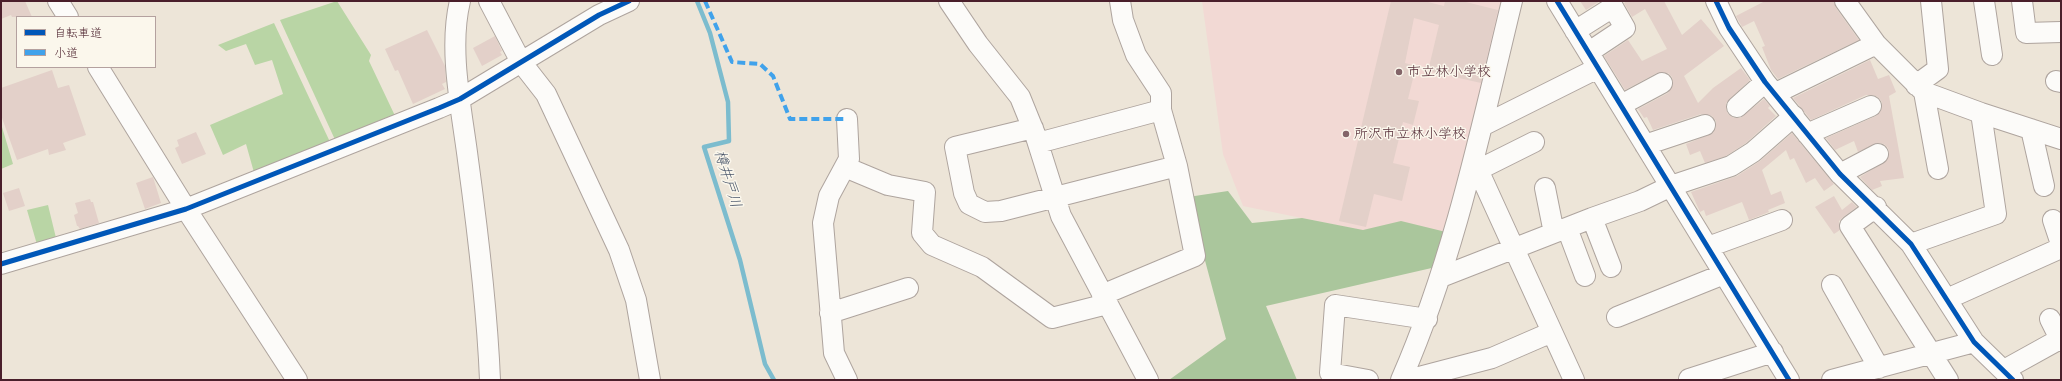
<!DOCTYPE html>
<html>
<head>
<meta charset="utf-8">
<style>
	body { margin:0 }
	#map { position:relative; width:2062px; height:381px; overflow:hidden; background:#ede5d8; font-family:"Balsamiq Sans","Klee One",sans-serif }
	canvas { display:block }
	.frame { position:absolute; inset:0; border:2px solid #4a1f2b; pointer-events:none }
	.legend { position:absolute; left:16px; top:16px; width:140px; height:52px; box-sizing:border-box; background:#fbf7ec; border:1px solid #b4a19f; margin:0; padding:5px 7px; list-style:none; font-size:12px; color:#4a1f2b }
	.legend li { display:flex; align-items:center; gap:8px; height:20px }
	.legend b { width:20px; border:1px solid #b4a19f }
</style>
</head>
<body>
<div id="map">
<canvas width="2062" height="381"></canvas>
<div class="frame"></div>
<ul class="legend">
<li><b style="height:5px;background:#0057b8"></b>自転車道</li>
<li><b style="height:5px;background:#40a2eb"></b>小道</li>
</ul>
</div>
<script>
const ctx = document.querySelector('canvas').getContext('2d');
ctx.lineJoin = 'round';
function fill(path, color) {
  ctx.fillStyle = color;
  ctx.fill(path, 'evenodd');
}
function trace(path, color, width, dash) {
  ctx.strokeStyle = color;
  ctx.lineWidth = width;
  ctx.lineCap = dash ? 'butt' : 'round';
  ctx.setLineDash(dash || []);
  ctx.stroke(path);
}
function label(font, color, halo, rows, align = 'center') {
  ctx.font = font + ' "Balsamiq Sans","Klee One",sans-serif';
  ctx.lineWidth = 3;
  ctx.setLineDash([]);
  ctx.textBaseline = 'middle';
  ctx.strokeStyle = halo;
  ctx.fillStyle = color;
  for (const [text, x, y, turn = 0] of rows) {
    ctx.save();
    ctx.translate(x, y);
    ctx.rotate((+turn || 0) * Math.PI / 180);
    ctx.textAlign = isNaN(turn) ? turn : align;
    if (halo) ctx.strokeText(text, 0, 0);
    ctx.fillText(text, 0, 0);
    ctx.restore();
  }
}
fill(new Path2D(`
	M 1202,1 L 1508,1 L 1448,233 L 1370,232 L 1243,206 L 1223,154 Z`), '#f2d9d4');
fill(new Path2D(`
	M 337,1 L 371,55 L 369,61 L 397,120 L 337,144 L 280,20 Z
	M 274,23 L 330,142 L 255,176 L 246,144 L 223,155 L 210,125 L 283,94 L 272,60 L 255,65 L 246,44 L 226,51 L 218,45 Z
	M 2,127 L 13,164 L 1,169 L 1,128 Z
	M 48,205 L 57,242 L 38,248 L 27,210 Z`), '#b9d5a5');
fill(new Path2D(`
	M 1228,191 L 1252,223 L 1302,218 L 1363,230 L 1401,221 L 1446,232 L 1436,267 L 1266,306 L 1297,380 L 1169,380 L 1226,339 L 1188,197 Z`), '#aac69c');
trace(new Path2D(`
	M 697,1 L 710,33 L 728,102 L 729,141 L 704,147 L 740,260 L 765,364 L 774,380`), '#7cbcce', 4.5);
fill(new Path2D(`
	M 1,1 L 25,1 L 32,17 L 12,17 L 11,15 L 1,19 Z
	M 1391,1 L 1424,1 L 1444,6 L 1445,1 L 1462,1 L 1498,10 L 1481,83 L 1428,71 L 1439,25 L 1414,18 L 1405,63 L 1416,66 L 1408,99 L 1419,101 L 1413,125 L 1403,122 L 1393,163 L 1410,167 L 1402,201 L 1374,194 L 1366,227 L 1339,221 Z
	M 1580,1 L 1600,1 L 1586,10 Z
	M 1627,1 L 1664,1 L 1682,35 L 1701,19 L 1724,46 L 1684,76 L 1698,103 L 1713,88 L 1741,68 L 1750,80 L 1726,103 L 1726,109 L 1728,114 L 1734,118 L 1740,118 L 1764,99 L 1770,106 L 1768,108 L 1776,116 L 1746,143 L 1726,156 L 1705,163 L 1700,151 L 1690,155 L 1686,144 L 1713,133 L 1716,127 L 1716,121 L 1712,116 L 1701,114 L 1653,130 L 1647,117 L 1644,118 L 1638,109 L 1668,93 L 1673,84 L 1672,77 L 1668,73 L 1657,73 L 1625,90 L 1604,56 L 1628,40 L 1642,61 L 1667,49 L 1645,9 L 1632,17 L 1624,3 Z
	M 1765,1 L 1834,1 L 1836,8 L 1859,40 L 1778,79 L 1771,70 L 1762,47 L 1765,46 L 1754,21 L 1742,27 L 1736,16 Z
	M 427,30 L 445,66 L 446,82 L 442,84 L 445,89 L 413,104 L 398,70 L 395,71 L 385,49 Z
	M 495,36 L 502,51 L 500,52 L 502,55 L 482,66 L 473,48 Z
	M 1870,60 L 1878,79 L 1889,75 L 1896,92 L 1889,96 L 1904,178 L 1880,181 L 1882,186 L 1872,190 L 1860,177 L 1887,160 L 1889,154 L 1888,148 L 1884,144 L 1878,143 L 1858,152 L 1854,141 L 1835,150 L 1826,138 L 1876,116 L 1882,108 L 1882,102 L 1878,97 L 1873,95 L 1866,95 L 1811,120 L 1793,98 Z
	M 52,70 L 58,88 L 69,85 L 86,135 L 63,143 L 66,150 L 49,155 L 48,149 L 17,160 L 1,115 L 1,88 Z
	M 196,132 L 206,154 L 182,164 L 175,148 L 179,146 L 177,140 Z
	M 1792,133 L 1834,184 L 1824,191 L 1815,178 L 1806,183 L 1794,158 L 1790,160 L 1786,150 L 1762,170 L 1771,195 L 1781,191 L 1785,203 L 1768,210 L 1769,212 L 1749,220 L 1742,202 L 1706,216 L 1704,210 L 1700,212 L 1691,192 L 1737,176 L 1760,161 Z
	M 153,177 L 161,203 L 145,209 L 136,183 Z
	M 19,188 L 25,206 L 9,211 L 3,193 Z
	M 1834,196 L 1842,210 L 1852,202 L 1857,207 L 1843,217 L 1839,221 L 1840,230 L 1834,234 L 1815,207 Z
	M 90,199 L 91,202 L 93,202 L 99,223 L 80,229 L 78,226 L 77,226 L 74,215 L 78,213 L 75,203 Z`), '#e3d0c9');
const minor = new Path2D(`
	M 58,1 L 68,17
	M 460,1 C 448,50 462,111 468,160 C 478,233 487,306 490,380
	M 489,1 L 521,62 L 546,94 L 619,250 L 636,300 L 650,380
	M 949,1 L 978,44 L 1020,97 L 1035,134 L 1061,216 L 1148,380
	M 1557,1 L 1789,380
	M 1716,1 L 1729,28 L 1765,82 L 1840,174 L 1911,244 L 1974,342 L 2013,380
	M 1845,1 L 1876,44 L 1924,92 L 1981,113 L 2061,139
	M 1984,1 L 1992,55
	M 2022,1 L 2026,33 L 2061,32
	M 1575,31 L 1613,7 L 1625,28 L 1589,52
	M 98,67 L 186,209 L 297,380
	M 2056,81 L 2061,82
	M 1916,85 L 1938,69 L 1931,1
	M 1924,92 L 1938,169
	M 1776,93 L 1876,44
	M 1621,105 L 1662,83
	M 1737,107 L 1765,82
	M 1482,126 L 1598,68
	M 1033,128 L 955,147 L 964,193 L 969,204 L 985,212 L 1001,211 L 1177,166
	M 2031,129 L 2044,186
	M 1807,134 L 1871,106
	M 1038,143 L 1161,110 L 1161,93 L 1136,55 L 1123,20 L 1120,1
	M 1645,145 L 1705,125
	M 1474,161 L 1574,380
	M 845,167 L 888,185 L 925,192 L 922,233 L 932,245 L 982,267 L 1052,318 L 1107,304
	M 1478,170 L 1534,142
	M 1840,174 L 1878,154
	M 1545,188 L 1554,233
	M 1876,207 L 1850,226 L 1948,380
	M 1592,218 L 1611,267
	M 2053,220 L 2061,244
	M 1567,228 L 1585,276
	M 1911,244 L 1996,214 L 1981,113
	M 1708,247 L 1782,220
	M 1,264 L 186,209 L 439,108 L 460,99 L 599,15 L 629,1
	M 1441,277 L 1592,218 L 1640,201 L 1671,186 L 1731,166 L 1753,152 L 1794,116
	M 1832,285 L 1879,368
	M 1102,295 L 1195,256 L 1177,166 L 1161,110
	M 1947,299 L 2061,248
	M 830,313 L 908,288
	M 1617,317 L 1724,274
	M 2050,319 L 2061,341
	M 2004,370 L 2060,339
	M 1689,379 L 1773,352
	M 847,380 L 834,353 L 823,223 L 829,196 L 849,159 L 847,119
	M 1368,380 L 1330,373 L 1335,305 L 1427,319
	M 1401,380 C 1454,259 1481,129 1512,1
	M 1408,380 L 1492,358 L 1552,332
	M 1832,380 L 1974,342`);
trace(minor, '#aea49e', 22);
trace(minor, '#fcfbf9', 20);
trace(new Path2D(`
	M 705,1 L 732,62 L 760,64 L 773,76 L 790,119 L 847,119`), '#40a2eb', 4, [8, 4]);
trace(new Path2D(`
	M 1557,1 L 1789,380
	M 1716,1 L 1729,28 L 1765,82 L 1840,174 L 1911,244 L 1974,342 L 2013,380
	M 1,264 L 186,209 L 439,108 L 460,99 L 599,15 L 629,1`), '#0057b8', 5);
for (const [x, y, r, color] of [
	[1399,72,4,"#836468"],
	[1346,134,4,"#836468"]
]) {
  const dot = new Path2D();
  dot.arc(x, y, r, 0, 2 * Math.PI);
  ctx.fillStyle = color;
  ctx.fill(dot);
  trace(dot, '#fbf7ec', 1.5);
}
label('14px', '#4a1f2b', '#fbf7ec', [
	["市立林小学校",1407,72],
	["所沢市立林小学校",1354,134]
], 'left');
label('italic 15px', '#4b576b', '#fbf7ec', [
	["樽井戸川",727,179,73]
]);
</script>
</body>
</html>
